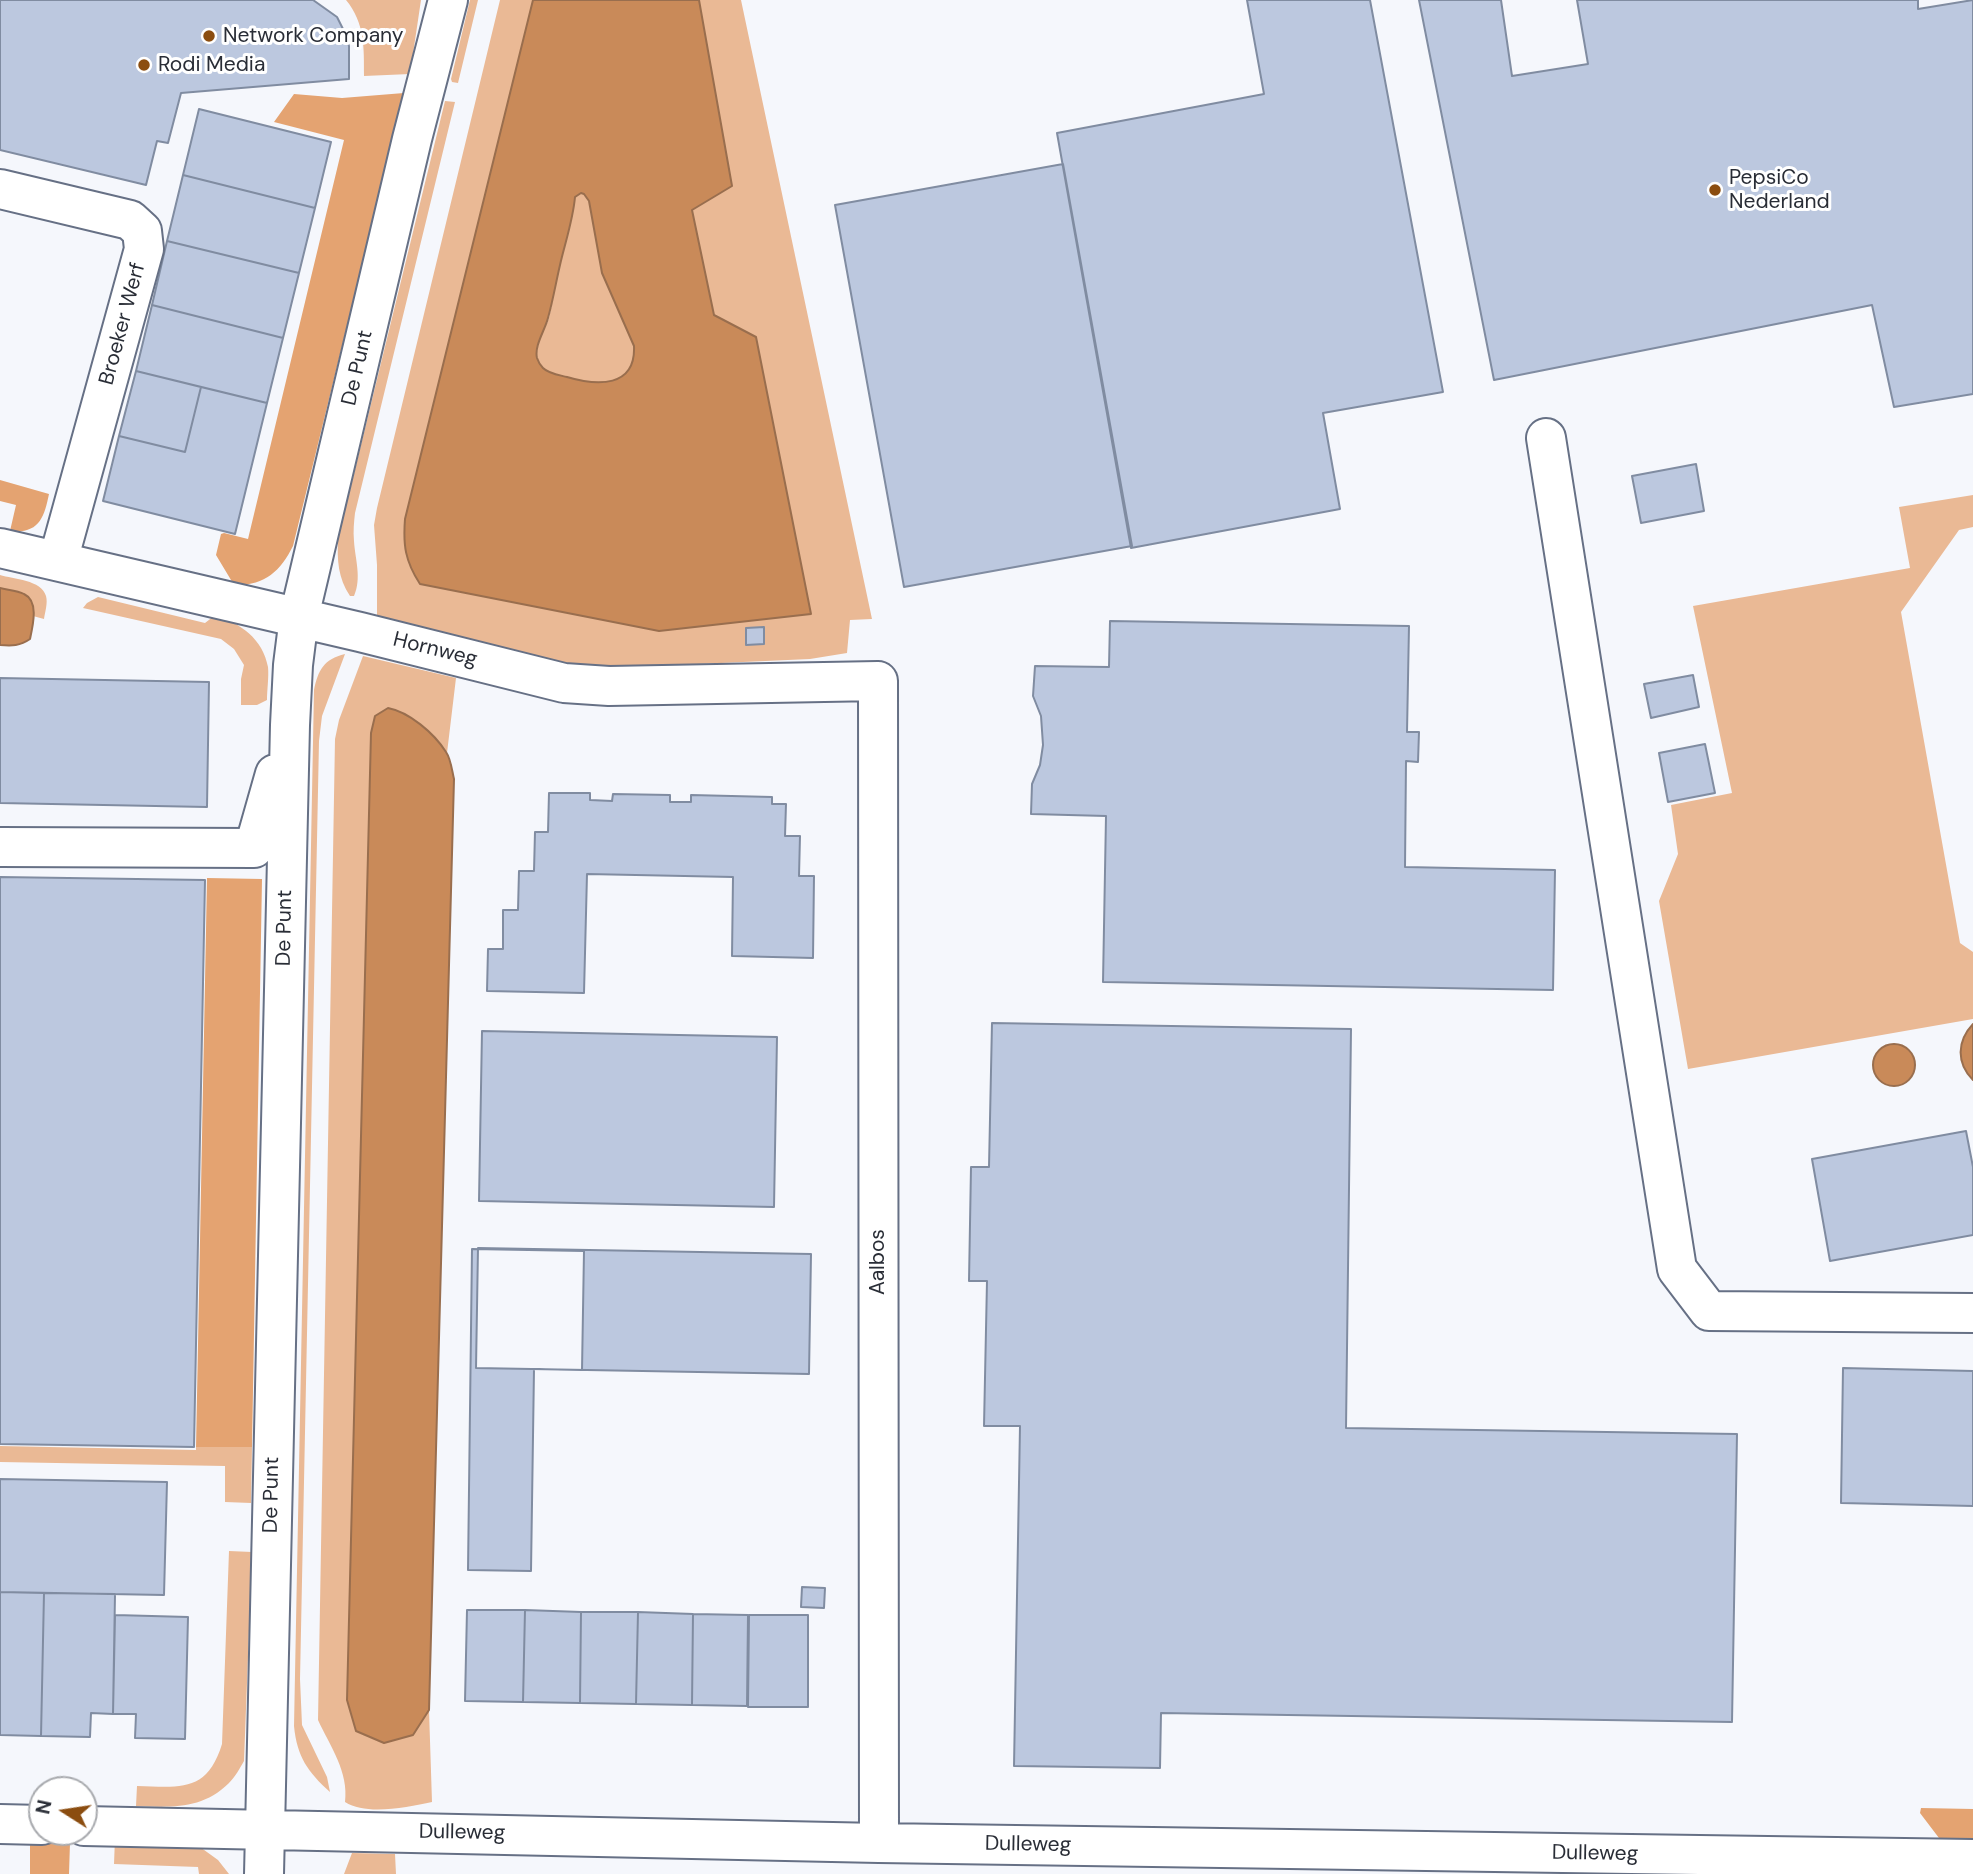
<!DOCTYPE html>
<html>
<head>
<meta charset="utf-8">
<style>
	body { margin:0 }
	#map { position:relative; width:1973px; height:1874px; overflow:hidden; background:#f5f7fc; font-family:"DM Sans",sans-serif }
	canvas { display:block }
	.north { position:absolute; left:28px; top:1776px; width:70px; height:70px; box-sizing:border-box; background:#fff; border:2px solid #a9abaf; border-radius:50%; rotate:282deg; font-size:19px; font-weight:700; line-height:28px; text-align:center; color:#292d36 }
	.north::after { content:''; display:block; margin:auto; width:24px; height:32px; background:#8b4d10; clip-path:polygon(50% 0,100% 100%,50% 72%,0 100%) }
</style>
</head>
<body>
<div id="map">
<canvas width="1973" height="1874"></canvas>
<div class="north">N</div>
</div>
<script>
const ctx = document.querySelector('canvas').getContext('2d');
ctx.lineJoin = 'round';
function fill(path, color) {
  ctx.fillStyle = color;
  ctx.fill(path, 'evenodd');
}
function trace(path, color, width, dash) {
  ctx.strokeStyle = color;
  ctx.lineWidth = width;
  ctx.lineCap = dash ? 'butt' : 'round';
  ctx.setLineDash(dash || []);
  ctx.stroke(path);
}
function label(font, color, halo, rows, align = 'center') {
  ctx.font = font + ' "DM Sans",sans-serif';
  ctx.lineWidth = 6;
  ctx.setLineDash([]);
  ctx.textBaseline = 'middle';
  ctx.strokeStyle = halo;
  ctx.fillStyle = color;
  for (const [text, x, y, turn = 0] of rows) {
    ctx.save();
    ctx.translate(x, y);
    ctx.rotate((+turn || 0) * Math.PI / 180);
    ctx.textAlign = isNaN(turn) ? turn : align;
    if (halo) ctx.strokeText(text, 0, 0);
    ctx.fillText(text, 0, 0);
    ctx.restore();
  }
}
fill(new Path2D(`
	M 346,0 L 421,0 L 410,74 L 364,76 C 364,48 365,23 346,0 Z
	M 470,0 L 478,0 L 458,83 L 452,82 L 451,79 Z
	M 500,0 L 533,0 L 405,519 L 404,537 L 420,584 L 659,631 L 714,315 L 692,209 L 732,185 L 699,0 L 741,0 L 872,619 L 850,620 L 847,653 L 810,659 L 587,669 L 384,623 L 377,616 L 377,565 L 374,525 L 377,508 Z
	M 445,101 L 455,102 L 355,513 C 354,522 353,531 354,541 C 355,559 362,578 354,596 L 350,596 C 338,578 337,560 338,539 Z
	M 580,193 L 584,194 L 589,201 L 602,273 L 634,346 C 636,388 597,386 567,377 C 559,375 549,374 543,368 C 541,366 538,361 537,358 C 534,346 545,330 549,318 C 553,300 556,282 560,265 C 565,243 573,219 575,197 Z
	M 1973,495 L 1973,527 L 1959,530 L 1901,612 L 1960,943 L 1973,952 L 1973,1019 L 1688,1069 L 1659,901 L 1678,854 L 1671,805 L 1732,793 L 1693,606 L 1910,568 L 1899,507 Z
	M 0,575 C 13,579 42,580 46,596 C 48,603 45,612 44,619 L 33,616 L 34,609 L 24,594 L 0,588 Z
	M 98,597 L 205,623 L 214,616 C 240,622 263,639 268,667 C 269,677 267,690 267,700 L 257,705 L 241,705 L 241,679 L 244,665 L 234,649 L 221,639 L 83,608 L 87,603 Z
	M 345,654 L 322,716 L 319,741 L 300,1679 L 302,1725 L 327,1777 L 330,1792 C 308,1772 297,1757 294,1726 L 314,690 C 318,670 324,659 345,654 Z
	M 363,656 L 456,678 L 447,753 L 430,733 L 404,713 L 371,733 L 347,1700 L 356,1731 L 398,1739 L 429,1710 L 432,1802 C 407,1807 367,1816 345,1802 C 349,1772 330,1746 318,1720 L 335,739 L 339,720 Z
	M 0,1446 L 196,1450 L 196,1447 L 252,1447 L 251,1503 L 225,1502 L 225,1466 L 0,1462 Z
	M 229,1551 L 252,1552 L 244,1761 C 240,1768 235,1777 229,1783 C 202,1810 171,1807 136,1806 L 137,1786 C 180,1787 207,1793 222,1744 Z
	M 115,1838 L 200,1847 L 218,1860 L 229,1874 L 199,1874 L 198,1867 L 114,1864 Z
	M 352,1853 L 395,1854 L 396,1874 L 344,1874 Z`), '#eab995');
fill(new Path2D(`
	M 404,93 L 293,546 C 280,572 264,586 234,585 L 216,555 L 221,534 L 224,533 L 248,539 L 344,140 L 274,122 L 294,94 L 342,98 Z
	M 0,480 L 49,494 C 44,518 39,534 10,531 L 16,505 L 0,501 Z
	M 207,878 L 262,879 L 252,1447 L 196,1447 Z
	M 1921,1808 L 1973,1809 L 1973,1839 L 1939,1838 L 1920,1813 Z
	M 30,1842 L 70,1843 L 69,1874 L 30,1874 Z`), '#e4a371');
const water = new Path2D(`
	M 533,0 L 699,0 L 732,186 L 692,210 L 714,315 L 756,337 L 811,614 L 659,631 L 420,584 C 405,561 403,545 405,519 ZM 581,193 L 584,194 L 589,201 L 602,273 L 634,346 C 636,388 597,386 567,377 C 559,375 549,374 543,368 C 541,366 538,361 537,358 C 534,346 545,330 548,318 C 553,300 556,282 560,265 C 565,243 573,220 575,197 Z
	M 0,588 C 7,590 17,590 24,594 C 39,601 33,625 30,639 C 20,646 12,646 0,645 Z
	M 388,708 C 409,712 434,733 446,752 C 451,759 452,771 454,779 L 429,1710 L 413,1735 L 384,1743 L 356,1731 L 347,1700 L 371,733 L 375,716 Z
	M 1973,1024 L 1973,1080 C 1956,1063 1957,1041 1973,1024 Z
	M1873 1065a21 21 0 1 1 42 0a21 21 0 1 1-42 0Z`);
fill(water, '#c98a59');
trace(water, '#996e4e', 2);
const building = new Path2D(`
	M 0,0 L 313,0 L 337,17 L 345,33 L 349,46 L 349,79 L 181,93 L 168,143 L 157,141 L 146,185 L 0,150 Z
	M 1247,0 L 1370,0 L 1443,392 L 1323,413 L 1340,509 L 1131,548 L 1057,133 L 1264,94 Z
	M 1419,0 L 1501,0 L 1512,76 L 1588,64 L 1577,0 L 1918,0 L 1918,9 L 1973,0 L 1973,394 L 1894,407 L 1872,305 L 1494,380 Z
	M 199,109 L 331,142 L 315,208 L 183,175 Z
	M 1063,164 L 1132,546 L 904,587 L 835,205 Z
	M 183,175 L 315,208 L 299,273 L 167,241 Z
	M 167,241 L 299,273 L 283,338 L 152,305 Z
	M 152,305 L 283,338 L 267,403 L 136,371 Z
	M 136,371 L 201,387 L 185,452 L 119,436 Z
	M 201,387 L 267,403 L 235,534 L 103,501 L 119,436 L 185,452 Z
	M 1696,464 L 1704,511 L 1641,523 L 1632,476 Z
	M 1110,621 L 1409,626 L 1407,732 L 1419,732 L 1418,762 L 1406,761 L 1405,867 L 1555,870 L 1553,990 L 1103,982 L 1106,816 L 1031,814 L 1032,784 L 1040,765 L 1043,745 L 1041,716 L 1033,696 L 1035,666 L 1109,667 Z
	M 764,627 L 764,644 L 746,645 L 746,628 Z
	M 1693,675 L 1699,707 L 1651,718 L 1644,684 Z
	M 0,678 L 209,682 L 207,807 L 0,803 Z
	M 1705,744 L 1715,793 L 1668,802 L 1659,753 Z
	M 549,793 L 590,793 L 590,800 L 612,801 L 613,794 L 670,795 L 670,802 L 691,802 L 691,795 L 772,797 L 772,804 L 786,804 L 785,836 L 800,836 L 799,876 L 814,876 L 813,958 L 732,956 L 733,877 L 587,874 L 584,993 L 487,991 L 488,949 L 503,949 L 503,910 L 518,910 L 519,871 L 534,871 L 535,832 L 548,832 Z
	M 0,877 L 205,880 L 194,1447 L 0,1444 Z
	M 992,1023 L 1351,1029 L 1346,1428 L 1737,1434 L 1732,1722 L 1161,1713 L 1160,1768 L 1014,1766 L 1020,1426 L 984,1426 L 987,1281 L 969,1281 L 971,1167 L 989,1167 Z
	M 482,1031 L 777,1037 L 774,1207 L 479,1201 Z
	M 1966,1131 L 1973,1167 L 1973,1235 L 1830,1261 L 1812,1159 Z
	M 478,1248 L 811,1254 L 809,1374 L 476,1368 Z
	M 472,1249 L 584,1251 L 582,1370 L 534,1369 L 531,1571 L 468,1570 Z
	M 1843,1368 L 1973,1371 L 1973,1506 L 1841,1503 Z
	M 0,1479 L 167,1482 L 164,1595 L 0,1592 Z
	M 802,1587 L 825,1588 L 824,1608 L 801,1607 Z
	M 0,1592 L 44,1593 L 41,1736 L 0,1735 Z
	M 44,1593 L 115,1594 L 113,1714 L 91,1713 L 90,1737 L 41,1736 Z
	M 467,1610 L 525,1610 L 523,1702 L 465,1701 Z
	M 525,1610 L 581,1612 L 580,1703 L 523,1702 Z
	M 581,1612 L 638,1612 L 636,1704 L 580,1703 Z
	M 638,1612 L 693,1614 L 692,1705 L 636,1704 Z
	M 693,1614 L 748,1615 L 747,1706 L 692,1705 Z
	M 115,1615 L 188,1617 L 185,1739 L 135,1738 L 136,1714 L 113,1714 Z
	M 749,1615 L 808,1615 L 808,1707 L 748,1707 Z`);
fill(building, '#bcc8df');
trace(building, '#808ca1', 2);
const minor = new Path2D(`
	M 0,189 L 130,220 L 142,231 L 144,249 L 58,561
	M 1546,438 L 1677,1269 L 1709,1311 L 1973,1313
	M 0,548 L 360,632 L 564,683 L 609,686 L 878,681 L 879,1843
	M 0,847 L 254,848 L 275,774
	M 0,1824 L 42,1825
	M 84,1826 L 879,1843 L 1973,1859
	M 264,1874 L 290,725 L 293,665 L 299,617 L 412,139 L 448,0`);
trace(minor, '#667085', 42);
trace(minor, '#fff', 38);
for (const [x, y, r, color] of [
	[209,36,7,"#8b4d10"],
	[144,65,7,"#8b4d10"],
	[1715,190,7,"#8b4d10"]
]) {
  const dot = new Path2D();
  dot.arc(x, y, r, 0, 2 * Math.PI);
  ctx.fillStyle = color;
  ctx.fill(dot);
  trace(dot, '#fff', 2.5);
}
label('21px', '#292d36', '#fff', [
	["Network Company",223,36],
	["Rodi Media",158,65],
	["PepsiCo",1729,178],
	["Nederland",1729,202]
], 'left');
label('21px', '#292d36', '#fff', [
	["Broeker Werf",123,324,-75],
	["De Punt",358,368,-77],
	["Hornweg",435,650,14],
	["De Punt",285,928,-89],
	["Aalbos",878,1262,-90],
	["De Punt",272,1495,-89],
	["Dulleweg",462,1833,1],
	["Dulleweg",1028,1845,1],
	["Dulleweg",1595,1854,1]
]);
</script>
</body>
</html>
